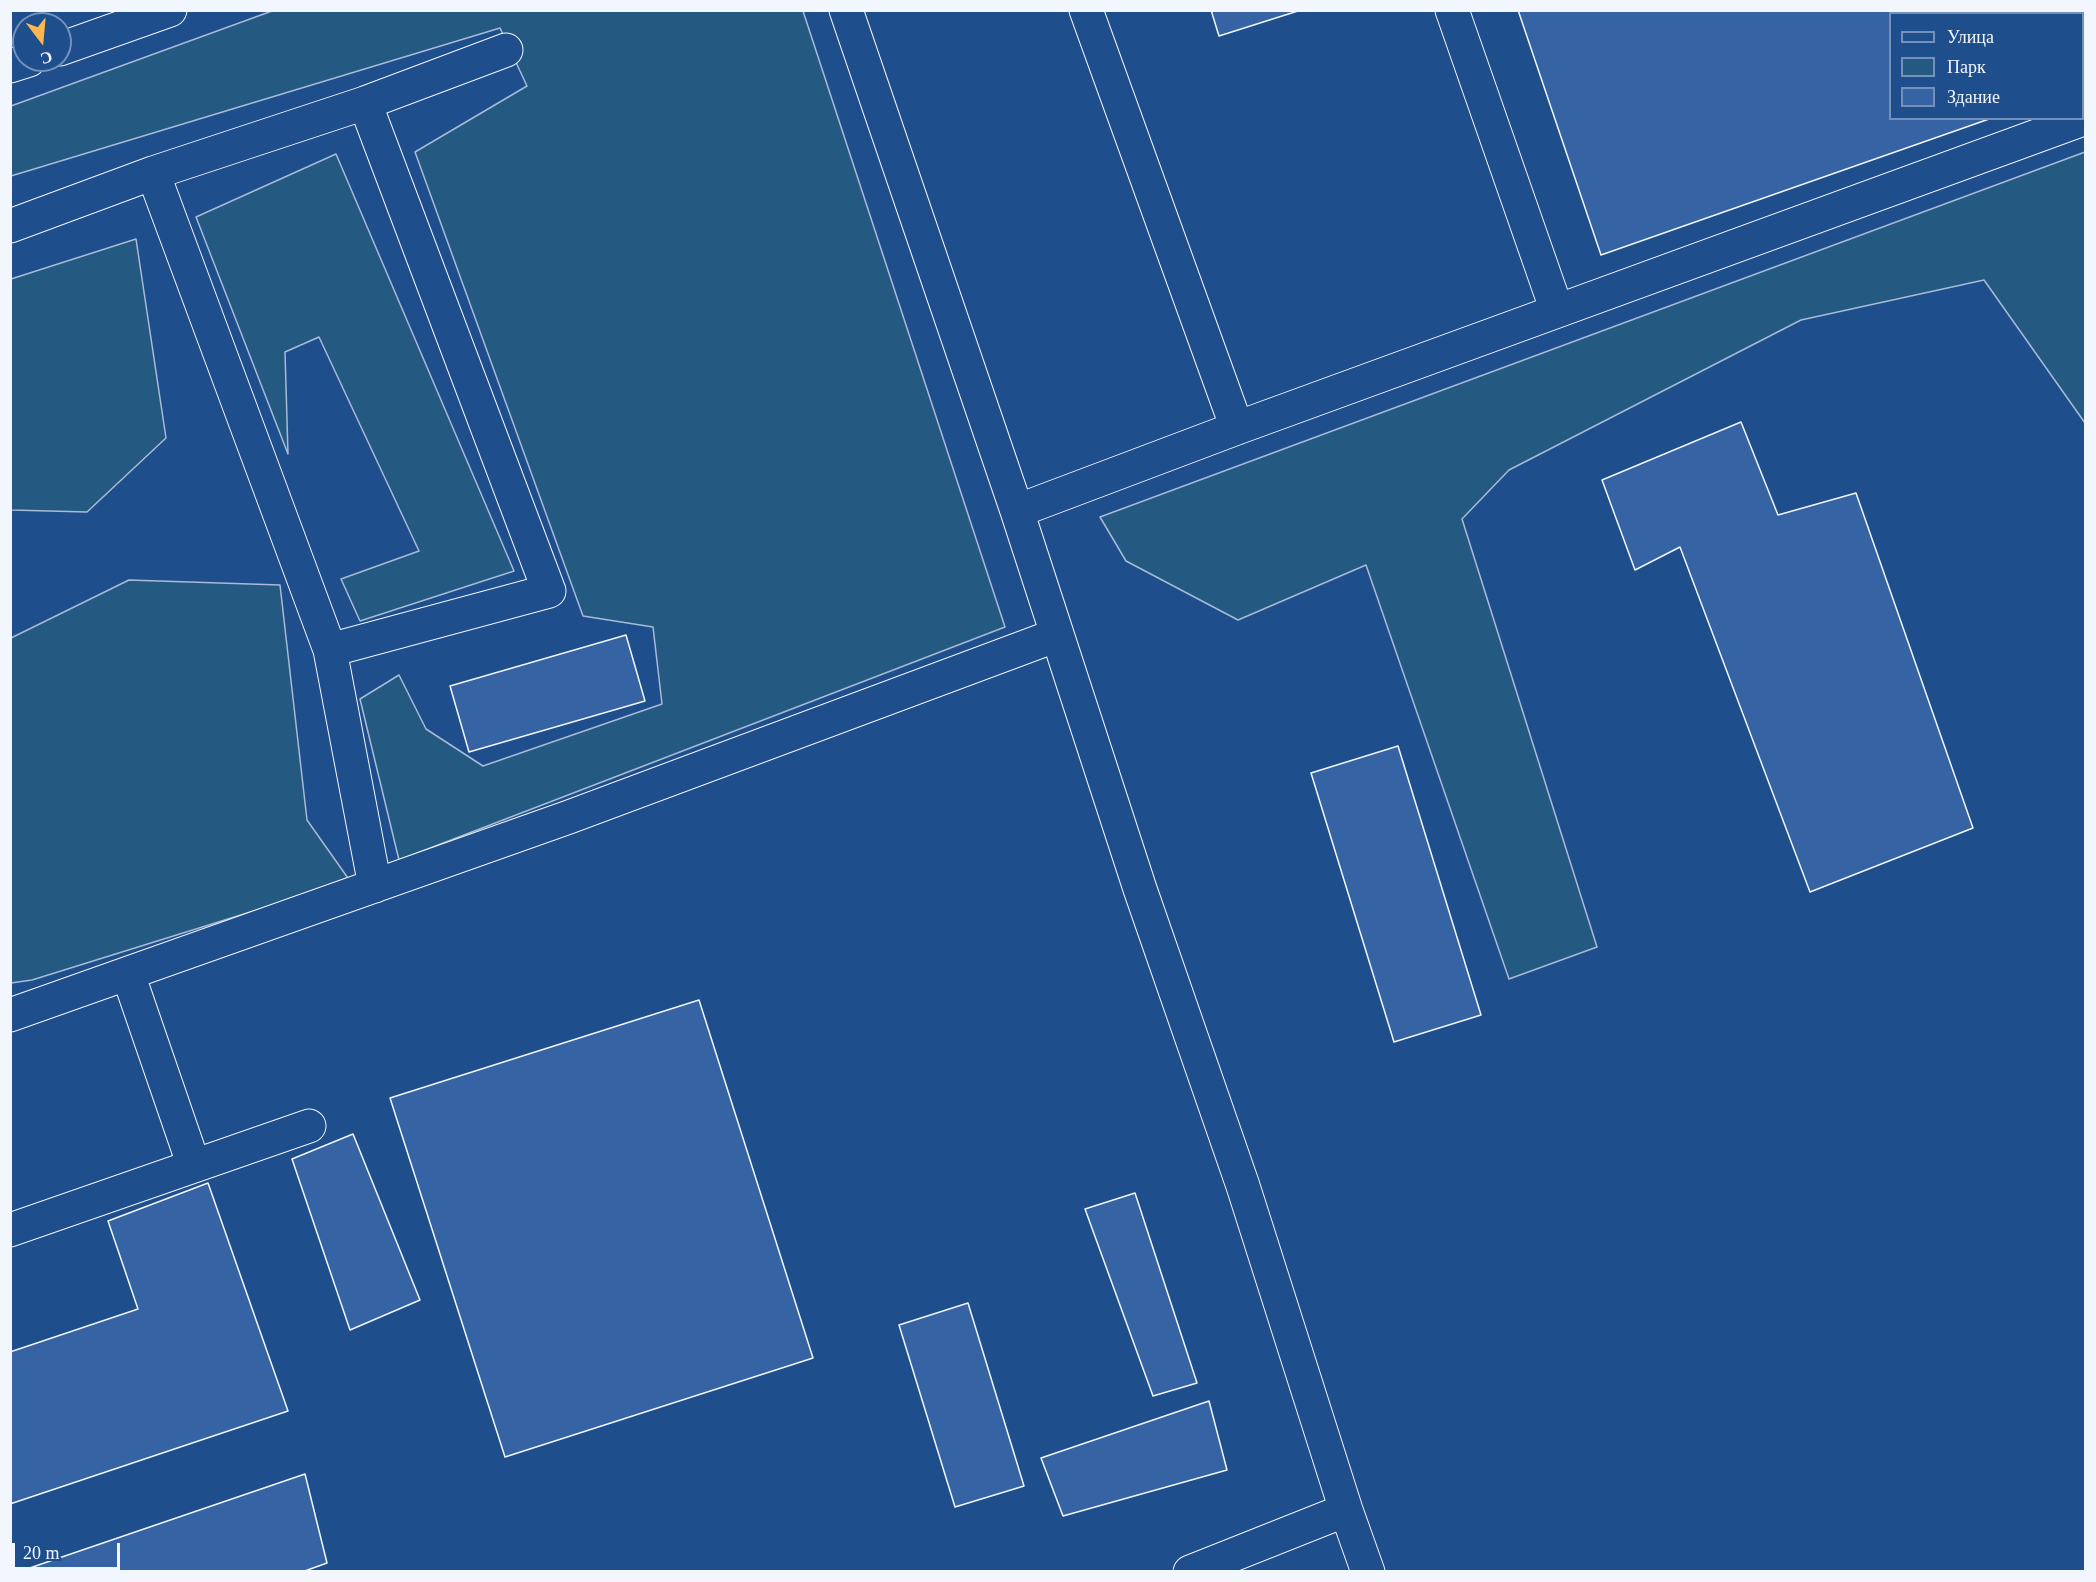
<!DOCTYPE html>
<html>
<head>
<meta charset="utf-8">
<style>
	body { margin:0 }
	#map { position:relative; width:2096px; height:1582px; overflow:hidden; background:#1f4e8c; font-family:Georgia,serif }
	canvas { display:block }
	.frame { position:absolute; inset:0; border:12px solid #f2f6ff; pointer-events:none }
	.legend { position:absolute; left:1889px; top:12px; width:195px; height:108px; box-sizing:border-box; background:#1f4e8c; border:2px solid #7391ba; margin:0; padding:8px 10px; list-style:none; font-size:18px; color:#f2f6ff }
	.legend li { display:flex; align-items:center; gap:12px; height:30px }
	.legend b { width:30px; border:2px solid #7391ba }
	.north { position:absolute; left:12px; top:12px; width:60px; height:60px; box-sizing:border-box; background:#1f4e8c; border:2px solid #7391ba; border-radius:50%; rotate:164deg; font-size:16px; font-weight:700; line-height:24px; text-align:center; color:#f2f6ff }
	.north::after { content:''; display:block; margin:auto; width:21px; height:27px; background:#ffb74d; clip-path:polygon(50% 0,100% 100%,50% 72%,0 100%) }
	.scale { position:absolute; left:12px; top:1543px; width:108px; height:27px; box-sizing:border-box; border:3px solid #f2f6ff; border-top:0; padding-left:8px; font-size:18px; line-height:21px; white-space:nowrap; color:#f2f6ff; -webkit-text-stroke:4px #1f4e8c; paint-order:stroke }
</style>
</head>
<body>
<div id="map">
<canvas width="2096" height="1582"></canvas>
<div class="frame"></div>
<ul class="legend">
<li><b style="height:8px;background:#1f4e8c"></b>Улица</li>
<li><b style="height:16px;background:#245a82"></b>Парк</li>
<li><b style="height:16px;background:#3563a3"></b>Здание</li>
</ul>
<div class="north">С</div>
<div class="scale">20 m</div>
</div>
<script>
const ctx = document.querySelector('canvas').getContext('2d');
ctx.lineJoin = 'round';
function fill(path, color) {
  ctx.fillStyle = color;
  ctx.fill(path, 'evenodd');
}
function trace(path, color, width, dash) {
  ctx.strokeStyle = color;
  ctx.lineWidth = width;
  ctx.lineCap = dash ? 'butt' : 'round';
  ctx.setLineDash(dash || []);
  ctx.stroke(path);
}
const green = new Path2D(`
	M 272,11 L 803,11 L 1005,627 L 399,860 L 360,699 L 399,675 L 426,729 L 483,766 L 662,704 L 653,627 L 583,616 L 415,152 L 527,86 L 500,28 L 11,176 L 11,106 Z
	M 2085,152 L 2085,423 L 1984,280 L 1801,320 L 1509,470 L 1462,519 L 1597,947 L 1509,979 L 1366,565 L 1238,620 L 1126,561 L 1100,517 Z
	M 336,154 L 514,571 L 360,621 L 341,579 L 419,551 L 319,337 L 285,352 L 288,454 L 196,217 Z
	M 136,239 L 166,438 L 87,512 L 11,510 L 11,279 Z
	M 129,580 L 280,585 L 307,820 L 350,881 L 32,980 L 11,983 L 11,638 Z`);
fill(green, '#245a82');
trace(green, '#a8bbd7', 1.5);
const building = new Path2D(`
	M 1211,10 L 1301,10 L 1219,36 Z
	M 1518,10 L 2074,10 L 2075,14 L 1890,14 L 1890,118 L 1992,118 L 1601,255 Z
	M 2082,38 L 2086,48 L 2086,86 L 2082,87 Z
	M 1741,422 L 1778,515 L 1856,493 L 1973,828 L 1810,892 L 1680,547 L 1635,570 L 1602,480 Z
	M 626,635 L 645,701 L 469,752 L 450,686 Z
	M 1398,746 L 1481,1015 L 1394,1042 L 1311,773 Z
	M 699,1000 L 813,1358 L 505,1457 L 390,1098 Z
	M 353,1134 L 420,1300 L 350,1330 L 292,1159 Z
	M 208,1183 L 288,1411 L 10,1504 L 10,1352 L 138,1309 L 108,1221 Z
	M 1135,1193 L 1197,1383 L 1153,1396 L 1085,1209 Z
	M 968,1303 L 1024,1486 L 955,1507 L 899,1325 Z
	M 1209,1401 L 1227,1470 L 1063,1516 L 1041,1458 Z
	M 305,1474 L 327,1563 L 302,1572 L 18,1572 Z`);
fill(building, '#3563a3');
trace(building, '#f2f6ff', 1.5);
const minor = new Path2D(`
	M 846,10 L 1017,511 L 1140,889 L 1243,1186 L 1346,1510 L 1368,1572
	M 1086,10 L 1237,428
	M 1452,10 L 1557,311
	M 60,49 L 170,10
	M 10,66 L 29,60
	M 153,173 L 330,650 L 375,886
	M 10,226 L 153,173 L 365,103 L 506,50
	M 1017,511 L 1237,428 L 2086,118
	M 330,650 L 549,591 L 365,103
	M 128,974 L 194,1166
	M 10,1015 L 569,817 L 1057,635
	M 10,1230 L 309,1126
	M 1190,1572 L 1346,1510`);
trace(minor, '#f2f6ff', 35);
trace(minor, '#1f4e8c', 33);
</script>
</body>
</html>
